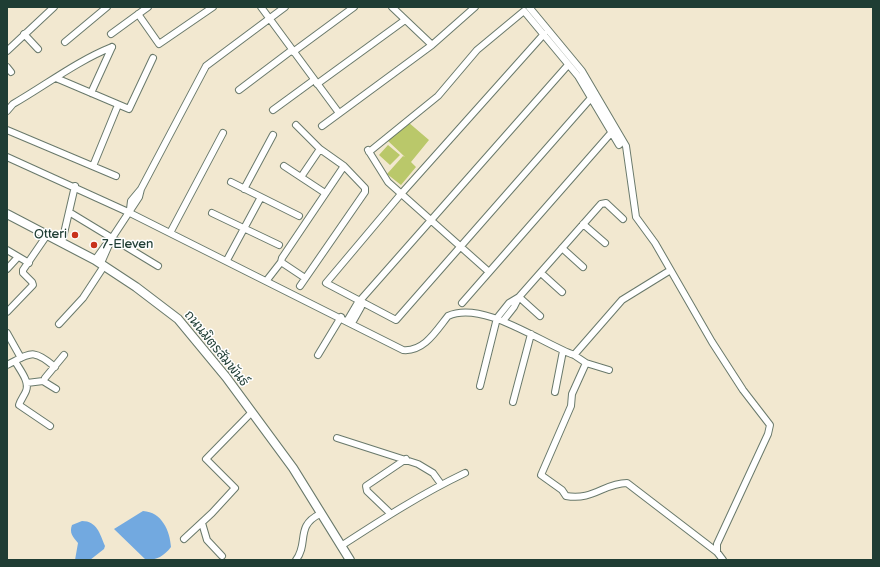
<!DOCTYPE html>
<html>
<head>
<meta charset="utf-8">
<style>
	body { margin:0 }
	#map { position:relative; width:880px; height:567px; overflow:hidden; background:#f2e8d0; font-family:"Balsamiq Sans",sans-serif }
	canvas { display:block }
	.frame { position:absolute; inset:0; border:8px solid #1f3d34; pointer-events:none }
</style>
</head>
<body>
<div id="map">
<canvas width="880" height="567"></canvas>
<div class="frame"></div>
</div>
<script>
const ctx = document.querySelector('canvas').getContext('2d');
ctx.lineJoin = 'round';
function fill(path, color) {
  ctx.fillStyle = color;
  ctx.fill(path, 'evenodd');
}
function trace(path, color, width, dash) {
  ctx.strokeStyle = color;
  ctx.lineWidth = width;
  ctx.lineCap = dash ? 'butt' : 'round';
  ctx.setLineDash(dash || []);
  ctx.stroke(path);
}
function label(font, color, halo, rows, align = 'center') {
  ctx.font = font + ' "Balsamiq Sans","Playpen Sans Thai",sans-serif';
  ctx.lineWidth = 3;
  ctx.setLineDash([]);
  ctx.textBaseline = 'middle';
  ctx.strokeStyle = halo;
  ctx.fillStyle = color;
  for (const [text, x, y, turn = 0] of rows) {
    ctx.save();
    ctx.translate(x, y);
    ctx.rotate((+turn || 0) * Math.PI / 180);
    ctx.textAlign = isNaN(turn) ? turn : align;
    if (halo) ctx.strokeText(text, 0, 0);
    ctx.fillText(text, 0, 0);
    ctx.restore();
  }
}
fill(new Path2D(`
	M 408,122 L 429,140 L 411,162 L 416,167 L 401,185 L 387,174 L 403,156 L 405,157 L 387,140 Z
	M 388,145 L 400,155 L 390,165 L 379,155 Z`), '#bac86a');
fill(new Path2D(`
	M 143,511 C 162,512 170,531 171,547 C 164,556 157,560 146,560 L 114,529 Z
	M 82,521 C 97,521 100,534 105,546 L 104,549 L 90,560 L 75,560 L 78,543 C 73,537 69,533 72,525 Z`), '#72a9e0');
const minor = new Path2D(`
	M 261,7 L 339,113
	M 392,7 L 432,45
	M 529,7 L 582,71 L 626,146 L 636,217 L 655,243 L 712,342 L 743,390 L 770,425 L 768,434 L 717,544 L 717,552
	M 138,14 L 159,44 L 213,7
	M 24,34 L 38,49
	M 111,34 L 148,7
	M 544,34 L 401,194 L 326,283 L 396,320 L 591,98
	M 65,42 L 107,7
	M 7,51 L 54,7
	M 293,52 L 354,7
	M 7,67 L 11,72
	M 56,78 L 129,109 L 153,58
	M 317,84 L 405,20
	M 239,90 L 292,50
	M 91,93 L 112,47
	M 273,110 L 314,80
	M 7,111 L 13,104 C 46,85 77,61 112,47
	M 296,125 L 320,149 L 344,166 L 365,188 L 365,192 L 300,286
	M 322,126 L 432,45 L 475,7
	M 7,130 L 116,176
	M 368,150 L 388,182 L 489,272
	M 369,152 L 438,96 L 477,50 L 524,11 L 578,76 L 619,145
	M 7,157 L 128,212 L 403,350 C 424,352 436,331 448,316 C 483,300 541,343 574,355 L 586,363 L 609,370
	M 93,166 L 118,105
	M 284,166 L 325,193
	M 301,177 L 320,149
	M 231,182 L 299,216
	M 244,189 L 273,135
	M 130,209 L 131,201 L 141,189 L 206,66 L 285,7
	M 69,212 L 158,266
	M 212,213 L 279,245
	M 583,224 L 605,243
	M 170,233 L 223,133
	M 62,242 L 75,186
	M 562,248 L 583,267
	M 7,250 L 29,263
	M 95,260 L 105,246 L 110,242
	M 227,260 L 261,197
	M 101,263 L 112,238 L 139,197 L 141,189
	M 7,269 L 18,257
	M 541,273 L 562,292
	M 305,278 L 281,262 L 282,258 L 344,166
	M 267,280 L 281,262
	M 519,297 L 540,316
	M 462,303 L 611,133
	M 7,312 L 33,285 L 32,282 L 23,273 L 23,270 L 47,235
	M 347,321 L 357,304 L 568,65
	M 503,321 L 514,307 L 519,297
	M 352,323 L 361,307 L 361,301
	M 59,324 L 83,298 L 104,266
	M 7,333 L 21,358
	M 318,355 L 341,317
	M 574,355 L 622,300 L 669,271
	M 15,361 C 19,369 30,381 26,391 C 24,396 21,399 19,405 L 50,426
	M 586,363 L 572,394 L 571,406 L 541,475 L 562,490 L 566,496 C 593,501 604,483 627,483 L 717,552 L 723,560
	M 7,365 C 31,353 33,348 55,367
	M 45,378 L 64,355
	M 27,383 L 43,381 L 56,389
	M 480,386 L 497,318 L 509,303 L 519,297 L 601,204 L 606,203 L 623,219
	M 555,392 L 563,351
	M 513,402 L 531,334
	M 337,438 L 418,464 L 433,473 L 441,484
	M 391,514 L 367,491 L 366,486 L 406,459
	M 202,523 L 207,540 L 222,556
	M 184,539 L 212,513 L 235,488 L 206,459 L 251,413
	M 341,546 C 381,520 421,494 465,473
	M 296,560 C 309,543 295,526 320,514`);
const tertiary = new Path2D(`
	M 7,214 L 95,260 L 136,287 L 178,319 L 226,377 L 293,468 L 350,560`);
trace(minor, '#69796b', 8);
trace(tertiary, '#69796b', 10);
trace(minor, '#fff', 6);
trace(tertiary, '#fff', 8);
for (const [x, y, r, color] of [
	[75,235,4,"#c8321e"],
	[94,245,4,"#c8321e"]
]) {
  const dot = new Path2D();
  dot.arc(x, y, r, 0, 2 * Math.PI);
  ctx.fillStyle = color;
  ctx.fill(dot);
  trace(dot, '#fff', 1.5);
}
label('13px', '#1f3d34', '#fff', [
	["Otteri",67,235],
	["7-Eleven",102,245,"left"]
], 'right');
label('13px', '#1f3d34', '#fff', [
	["ถนนมิตรสัมพันธ์",216,349,51]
]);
</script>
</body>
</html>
